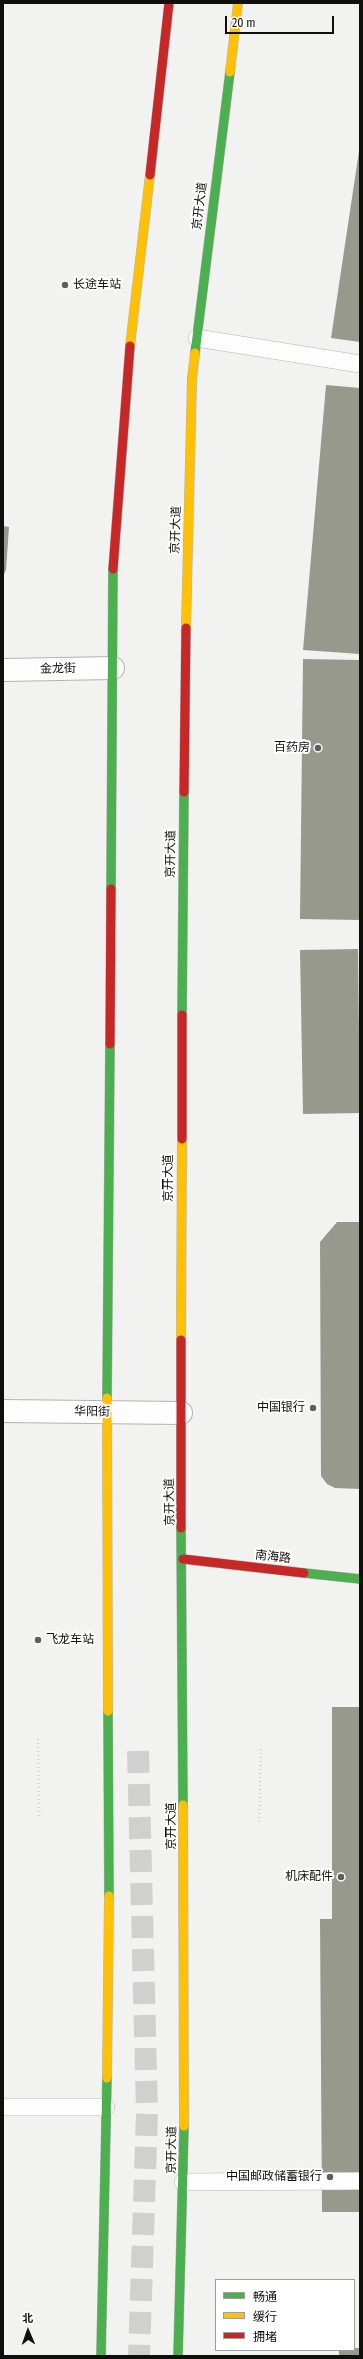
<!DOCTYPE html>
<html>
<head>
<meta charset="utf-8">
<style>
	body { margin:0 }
	#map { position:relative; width:363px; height:2359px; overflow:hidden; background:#f2f3f0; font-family:"Fira Sans Condensed","Noto Sans SC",sans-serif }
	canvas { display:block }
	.frame { position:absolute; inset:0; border:4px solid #0f100e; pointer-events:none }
	.legend { position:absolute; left:215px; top:2279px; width:140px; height:72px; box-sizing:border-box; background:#fff; border:1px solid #9f9f9f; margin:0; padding:5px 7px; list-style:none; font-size:12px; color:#0f100e }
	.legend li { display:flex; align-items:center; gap:8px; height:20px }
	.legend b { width:20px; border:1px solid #9f9f9f }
	.north { position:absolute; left:8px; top:2311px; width:40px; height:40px; -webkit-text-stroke:3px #fff; paint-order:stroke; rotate:358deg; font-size:11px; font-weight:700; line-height:16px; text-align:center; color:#0f100e }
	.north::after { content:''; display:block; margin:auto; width:14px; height:18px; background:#0f100e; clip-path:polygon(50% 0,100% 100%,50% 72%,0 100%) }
	.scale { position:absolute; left:225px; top:16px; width:109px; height:18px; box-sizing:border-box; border:2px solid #0f100e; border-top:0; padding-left:5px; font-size:12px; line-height:14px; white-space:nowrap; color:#0f100e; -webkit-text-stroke:3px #fff; paint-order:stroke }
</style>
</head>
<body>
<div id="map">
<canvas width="363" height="2359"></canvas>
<div class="frame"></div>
<ul class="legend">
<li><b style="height:5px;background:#4caf50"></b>畅通</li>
<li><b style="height:5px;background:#ffc107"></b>缓行</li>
<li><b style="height:5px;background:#c62828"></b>拥堵</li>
</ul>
<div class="north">北</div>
<div class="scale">20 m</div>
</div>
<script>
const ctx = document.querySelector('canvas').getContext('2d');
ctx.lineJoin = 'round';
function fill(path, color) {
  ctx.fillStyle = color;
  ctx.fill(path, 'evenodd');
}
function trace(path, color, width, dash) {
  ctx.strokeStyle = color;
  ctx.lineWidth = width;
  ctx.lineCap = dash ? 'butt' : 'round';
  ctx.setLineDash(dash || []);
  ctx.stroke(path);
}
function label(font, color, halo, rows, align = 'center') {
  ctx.font = font + ' "Fira Sans Condensed","Noto Sans SC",sans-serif';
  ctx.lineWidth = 4;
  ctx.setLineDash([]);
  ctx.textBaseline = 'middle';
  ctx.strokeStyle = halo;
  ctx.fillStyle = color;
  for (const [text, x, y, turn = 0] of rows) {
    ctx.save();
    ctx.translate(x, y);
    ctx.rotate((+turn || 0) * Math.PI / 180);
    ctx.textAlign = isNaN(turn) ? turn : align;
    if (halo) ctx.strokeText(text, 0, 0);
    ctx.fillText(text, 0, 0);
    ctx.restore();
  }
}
fill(new Path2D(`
	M 359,151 L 360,151 L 360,342 L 331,338 Z
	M 326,385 L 360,388 L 360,654 L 303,650 Z
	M 3,526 L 9,527 L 6,570 L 3,576 Z
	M 303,659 L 360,660 L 360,920 L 300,919 Z
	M 358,949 L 360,1113 L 303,1114 L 300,950 Z
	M 337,1222 L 360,1222 L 360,1489 L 335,1488 L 327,1484 L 321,1476 L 320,1242 Z
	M 332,1707 L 360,1707 L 360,2212 L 322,2212 L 320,1919 L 332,1919 Z
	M 354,2348 L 360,2348 L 360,2356 L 339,2356 L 339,2350 L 354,2350 Z`), '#97998d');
trace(new Path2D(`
	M 138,1751 L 147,2113 L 139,2356`), '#d0d1ce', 22, [22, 11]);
const lane = new Path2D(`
	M 197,338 L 360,364
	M 3,2107 L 106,2107
	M 183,2182 L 360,2181`);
const street = new Path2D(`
	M 3,670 L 113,668
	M 3,1411 L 181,1413`);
const fast = new Path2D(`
	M 195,353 L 230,72
	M 111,889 L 113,569
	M 182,1015 L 184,792
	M 107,1398 L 110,1044
	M 181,1528 L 183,1805
	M 304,1573 L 360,1579
	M 108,1711 L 109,1896
	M 101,2356 L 107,2078
	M 178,2356 L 184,2126`);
const slow = new Path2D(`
	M 230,72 L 238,3
	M 130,346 L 150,175
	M 186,628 L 192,379 L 195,353
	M 181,1340 L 182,1139
	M 107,1398 L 108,1711
	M 183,1805 L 184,2126
	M 107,2078 L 109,1896`);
const jam = new Path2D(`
	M 150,175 L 169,3
	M 113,569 L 130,346
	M 184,792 L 186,628
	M 110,1044 L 111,889
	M 182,1139 L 182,1015
	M 181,1340 L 181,1528
	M 183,1559 L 304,1573`);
trace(lane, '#b3b3b1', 18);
trace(street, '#b3b3b1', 24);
trace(fast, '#b3b3b1', 10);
trace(slow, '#b3b3b1', 10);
trace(jam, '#b3b3b1', 10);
trace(new Path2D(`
	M 38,1739 L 39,1819
	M 259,1822 L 261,1748`), '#d2d2d1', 2.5, [1, 3]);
trace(lane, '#fdfdfd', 17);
trace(street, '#fdfdfd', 22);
trace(fast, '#4caf50', 9);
trace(slow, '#ffc107', 9);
trace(jam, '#c62828', 9);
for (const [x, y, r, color] of [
	[65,285,4,"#5e5f5d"],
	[318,748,4,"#5e5f5d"],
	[313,1408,4,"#5e5f5d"],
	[38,1640,4,"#5e5f5d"],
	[341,1877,4,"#5e5f5d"],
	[330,2177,4,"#5e5f5d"]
]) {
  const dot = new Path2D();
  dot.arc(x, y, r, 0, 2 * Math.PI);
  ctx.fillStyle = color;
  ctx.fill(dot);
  trace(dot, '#fff', 1.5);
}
label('12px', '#0f100e', '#fff', [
	["京开大道",200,206,-83],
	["京开大道",176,530,-88],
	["金龙街",58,669,-1],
	["京开大道",171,854,-89],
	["京开大道",169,1178,-90],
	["华阳街",92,1412,1],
	["京开大道",170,1502,-91],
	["南海路",273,1557,6],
	["京开大道",172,1826,-90],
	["京开大道",172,2150,-89]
]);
label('12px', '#0f100e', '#fff', [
	["长途车站",73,285,"left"],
	["百药房",310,748],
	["中国银行",305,1408],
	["飞龙车站",46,1640,"left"],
	["机床配件",333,1877],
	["中国邮政储蓄银行",322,2177]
], 'right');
</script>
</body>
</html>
